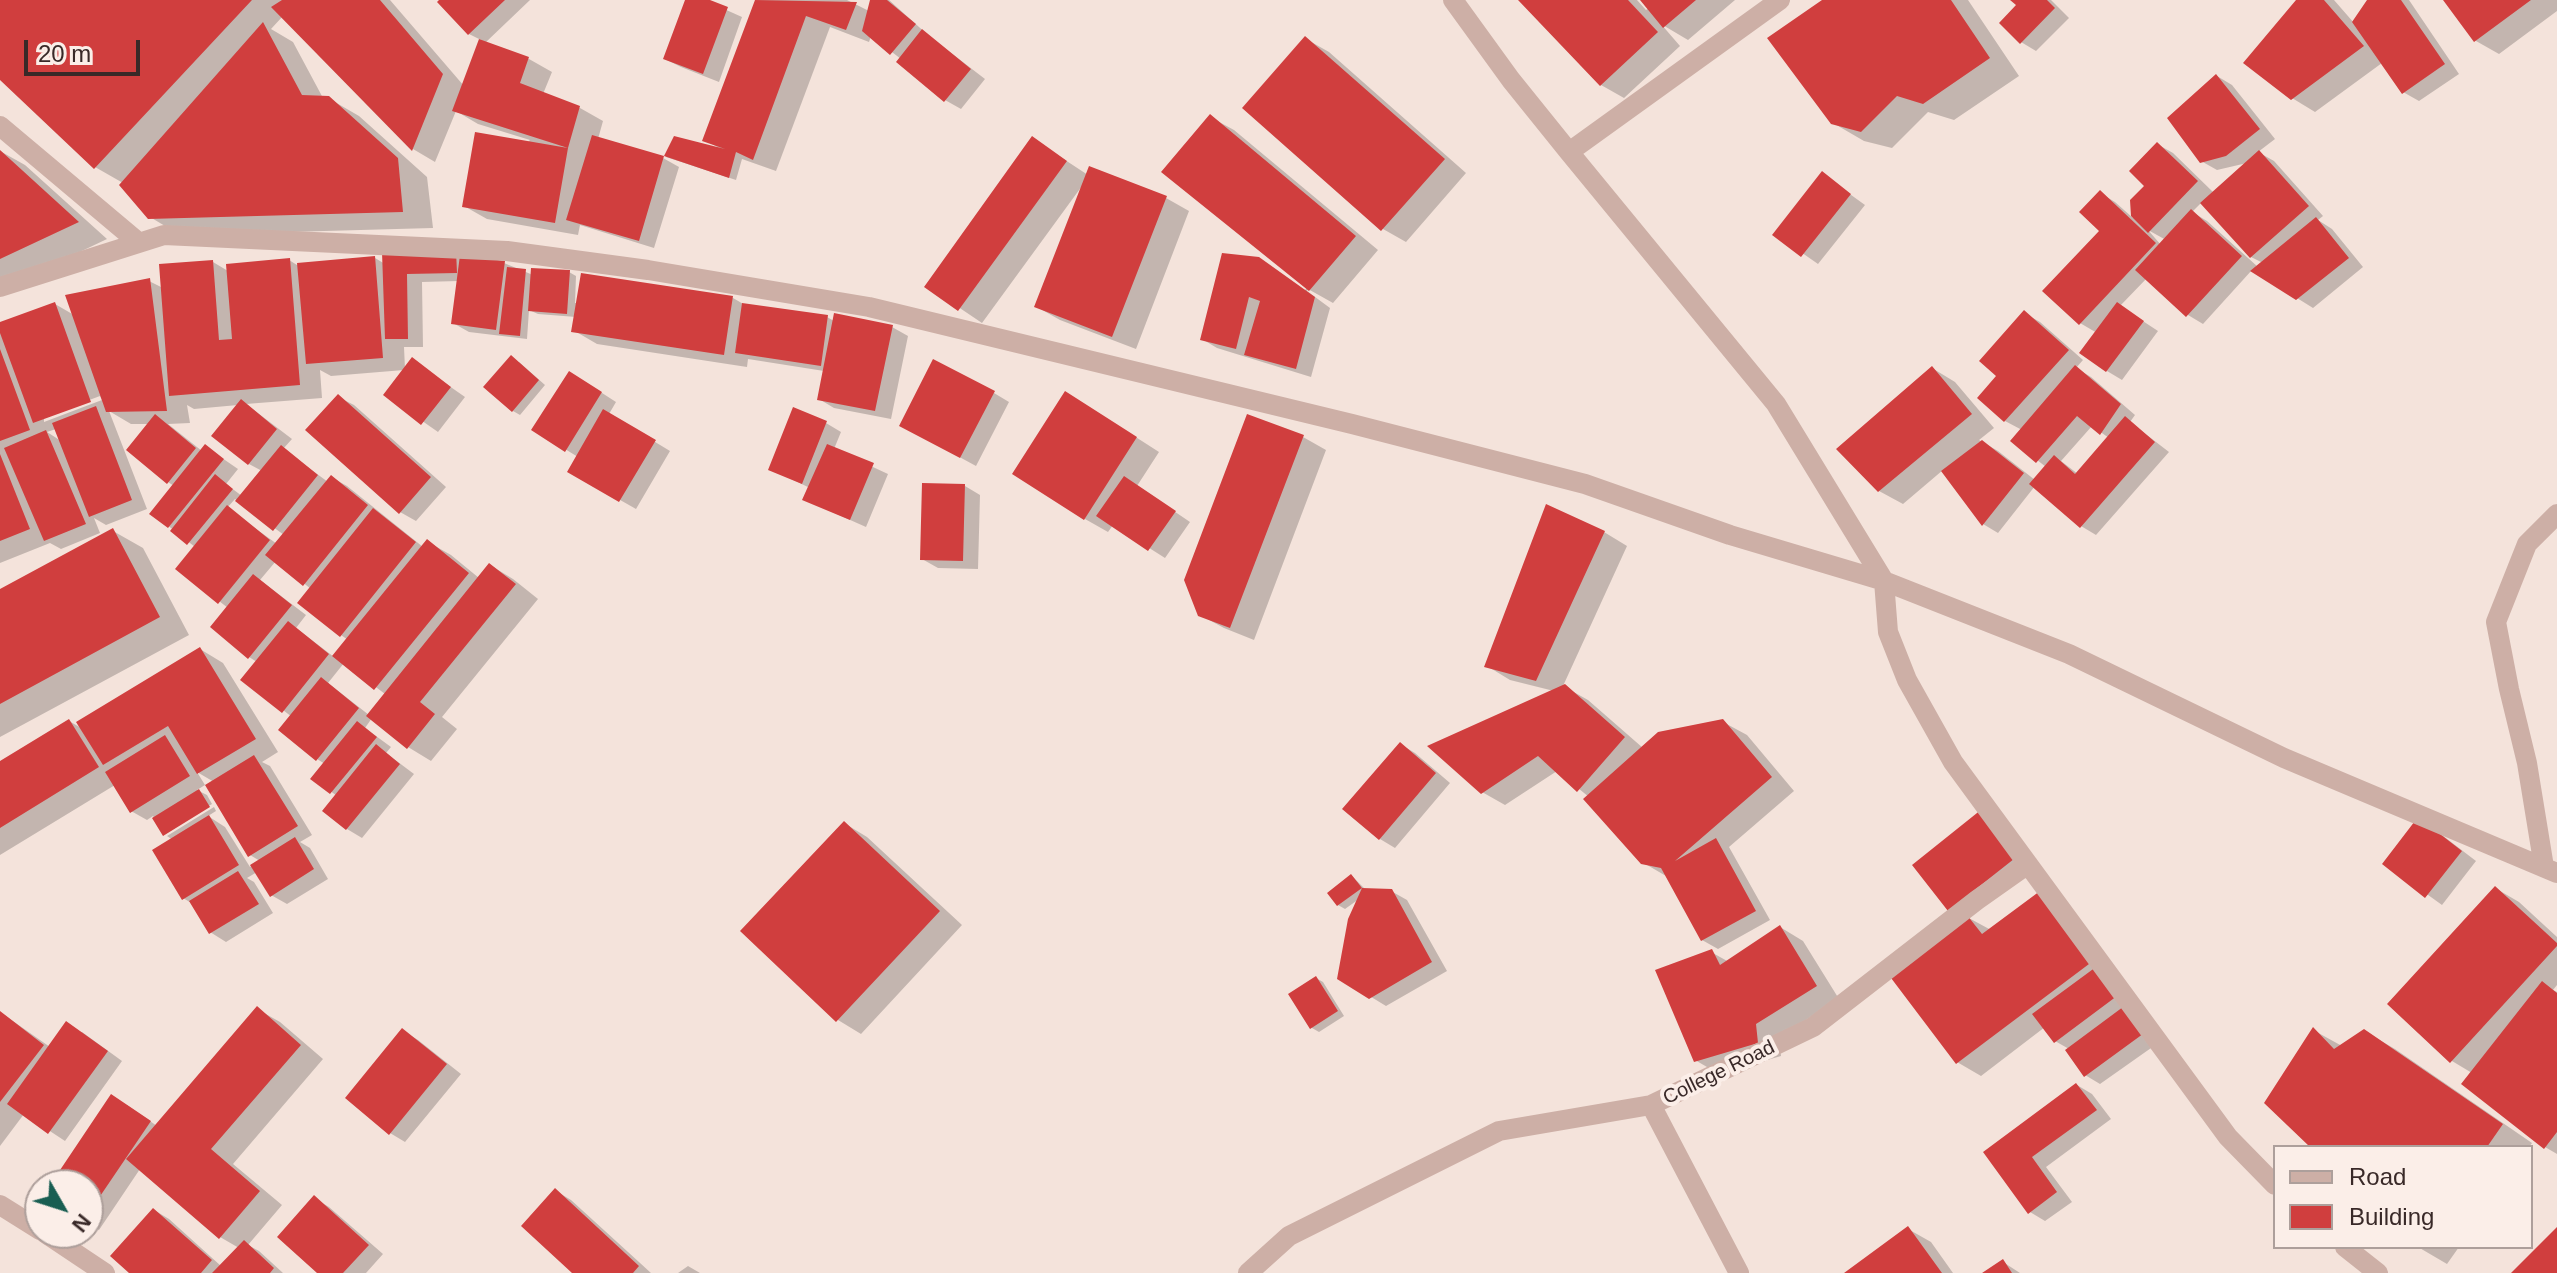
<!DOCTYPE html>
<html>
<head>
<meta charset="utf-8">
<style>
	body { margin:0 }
	#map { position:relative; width:2557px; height:1273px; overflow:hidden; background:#f4e3db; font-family:Arial,sans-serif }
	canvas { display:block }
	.legend { position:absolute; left:2273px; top:1145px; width:260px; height:104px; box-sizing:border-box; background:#fbeee8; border:2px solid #ad9f9b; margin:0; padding:10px 14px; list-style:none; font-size:24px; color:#392928 }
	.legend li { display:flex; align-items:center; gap:16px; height:40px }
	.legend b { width:40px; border:2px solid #ad9f9b }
	.north { position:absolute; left:24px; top:1169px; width:80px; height:80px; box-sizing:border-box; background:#fbeee8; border:2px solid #ad9f9b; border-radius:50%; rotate:129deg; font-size:22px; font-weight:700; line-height:32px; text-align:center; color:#392928 }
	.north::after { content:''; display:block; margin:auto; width:28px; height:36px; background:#195e52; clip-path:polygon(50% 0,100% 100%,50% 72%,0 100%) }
	.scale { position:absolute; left:24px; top:40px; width:116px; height:36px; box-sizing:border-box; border:4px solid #392928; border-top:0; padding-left:10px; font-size:24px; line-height:28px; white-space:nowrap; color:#392928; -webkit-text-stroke:6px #fbeee8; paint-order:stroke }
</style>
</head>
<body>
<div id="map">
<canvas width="2557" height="1273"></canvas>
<ul class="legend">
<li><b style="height:10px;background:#cdafa6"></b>Road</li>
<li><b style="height:22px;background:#d03e3e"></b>Building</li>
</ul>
<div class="north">N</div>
<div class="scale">20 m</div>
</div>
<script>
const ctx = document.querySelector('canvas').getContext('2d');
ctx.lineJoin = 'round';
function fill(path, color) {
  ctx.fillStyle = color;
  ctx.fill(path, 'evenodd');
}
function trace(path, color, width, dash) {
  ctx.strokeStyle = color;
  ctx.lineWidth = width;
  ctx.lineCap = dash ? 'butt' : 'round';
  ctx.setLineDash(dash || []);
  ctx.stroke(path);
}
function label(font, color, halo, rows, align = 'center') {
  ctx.font = font + ' Arial,sans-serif';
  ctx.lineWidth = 8;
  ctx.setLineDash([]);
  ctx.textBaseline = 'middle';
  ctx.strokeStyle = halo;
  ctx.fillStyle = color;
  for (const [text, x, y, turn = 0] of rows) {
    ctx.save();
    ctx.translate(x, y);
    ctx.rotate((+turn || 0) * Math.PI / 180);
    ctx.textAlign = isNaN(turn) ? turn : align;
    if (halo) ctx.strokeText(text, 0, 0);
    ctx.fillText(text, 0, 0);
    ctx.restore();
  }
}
fill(new Path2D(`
	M 0,0 L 390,0 L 464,86 L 481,40 L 469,34 L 442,0 L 530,0 L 485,43 L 529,59 L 552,72 L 543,94 L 580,108 L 603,121 L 598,139 L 663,158 L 679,167 L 654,248 L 580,225 L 578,235 L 487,219 L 464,206 L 530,140 L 478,124 L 456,111 L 435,162 L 413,149 L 283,16 L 271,29 L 293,42 L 323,98 L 328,98 L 359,116 L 427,177 L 433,228 L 180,235 L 150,217 L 123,183 L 95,167 L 0,77 Z
	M 687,0 L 704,0 L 742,17 L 719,82 L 681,67 L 665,59 Z
	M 757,0 L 847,0 L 869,11 L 872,0 L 889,0 L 929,36 L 985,79 L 961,109 L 945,100 L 901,59 L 871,36 L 869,42 L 830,27 L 776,171 L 742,159 L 736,180 L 666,157 L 675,138 L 719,148 L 705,140 Z
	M 1521,0 L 1637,0 L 1646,10 L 1649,8 L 1642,0 L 1735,0 L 1688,40 L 1661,24 L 1680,46 L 1624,98 L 1601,85 Z
	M 1825,0 L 1968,0 L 2019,76 L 1954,120 L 1928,112 L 1892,148 L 1864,141 L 1833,123 Z
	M 2013,0 L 2051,0 L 2069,18 L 2036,51 L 2021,42 L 2019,5 Z
	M 2298,0 L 2334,0 L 2354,23 L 2370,0 L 2409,0 L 2459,74 L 2419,101 L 2403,92 L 2382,63 L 2315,112 L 2292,98 Z
	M 2445,0 L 2557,0 L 2557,11 L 2499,54 L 2476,41 Z
	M 1306,39 L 1329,52 L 1466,173 L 1406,242 L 1383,229 Z
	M 2217,76 L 2232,85 L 2275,139 L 2258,152 L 2274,161 L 2323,216 L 2318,220 L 2332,229 L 2363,267 L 2313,308 L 2252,270 L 2203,324 L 2188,315 L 2147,278 L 2120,306 L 2158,331 L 2122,380 L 2107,371 L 2097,333 L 2080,323 L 2102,231 L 2100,193 L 2115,202 L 2133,218 L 2132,200 L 2147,186 L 2157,144 L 2173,153 L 2214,193 L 2247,163 L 2217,170 L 2201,161 ZM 2202,202 L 2251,257 L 2263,263 L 2258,267 L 2207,221 L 2192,212 ZM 2148,230 L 2166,240 L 2161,245 Z
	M 1210,117 L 1234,130 L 1378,250 L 1333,303 L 1308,289 L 1307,291 L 1330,308 L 1311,377 L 1217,348 L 1202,339 L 1224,255 L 1305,290 L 1307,288 Z
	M 1033,139 L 1088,175 L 1166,198 L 1189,211 L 1136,349 L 1060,320 L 1037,307 L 1082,186 L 982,323 L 927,286 Z
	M 0,151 L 25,165 L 107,239 L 0,290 Z
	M 1822,174 L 1865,205 L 1818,264 L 1775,234 Z
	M 456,252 L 504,263 L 533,275 L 569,272 L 576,276 L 575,303 L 578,303 L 582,275 L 733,298 L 745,305 L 827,317 L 834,321 L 892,327 L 908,336 L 891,419 L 834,408 L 819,399 L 824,371 L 748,359 L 747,367 L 597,344 L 573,330 L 576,317 L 538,314 L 529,310 L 527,339 L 469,332 L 453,323 L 459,281 L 422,282 L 423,347 L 404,347 L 405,369 L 412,360 L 465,397 L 438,432 L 385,395 L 404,370 L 331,376 L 320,370 L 322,398 L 246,404 L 292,439 L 283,449 L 328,482 L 331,477 L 347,486 L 423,547 L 428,542 L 451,555 L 479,578 L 490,565 L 513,579 L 538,599 L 442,717 L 457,729 L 431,761 L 408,747 L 372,718 L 365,728 L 391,747 L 386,753 L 414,774 L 362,838 L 347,829 L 337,796 L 313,778 L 325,764 L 317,759 L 292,717 L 243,679 L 257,662 L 249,657 L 228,608 L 178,569 L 195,547 L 152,513 L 174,486 L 168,482 L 149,424 L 131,424 L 109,411 L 147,509 L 106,525 L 94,518 L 100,533 L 61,549 L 50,543 L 0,563 L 0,324 L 55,304 L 74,315 L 149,281 L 163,288 L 213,262 L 228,271 L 289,260 L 297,265 L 375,258 L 385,264 ZM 100,396 L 102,400 L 44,422 L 44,417 ZM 187,405 L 194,409 L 238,405 L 249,464 L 262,471 L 242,496 L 226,484 L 238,469 L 206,447 L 202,451 L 168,424 L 190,423 ZM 56,429 L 61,441 L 47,432 ZM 235,499 L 284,535 L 277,544 L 227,508 ZM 276,561 L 311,589 L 341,635 L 348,640 L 334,657 L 296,628 L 306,615 L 260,580 ZM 344,663 L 385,694 L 369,715 L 328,683 Z
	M 2024,313 L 2040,322 L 2083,360 L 2076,368 L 2091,377 L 2135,415 L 2130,422 L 2169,452 L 2096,535 L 2081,526 L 2035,486 L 1998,533 L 1983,524 L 1943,470 L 1903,504 L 1879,491 L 1932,368 L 1955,382 L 1994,428 L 1979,440 L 1998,451 L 2035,480 L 2046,467 L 2013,441 L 2022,430 L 2005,421 ZM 2092,426 L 2109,438 L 2078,474 L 2061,461 Z
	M 519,362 L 545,385 L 520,415 L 513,411 Z
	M 585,382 L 616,402 L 609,414 L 670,451 L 636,509 L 569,471 L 578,457 L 534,430 Z
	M 994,393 L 1009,402 L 976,466 L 917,434 Z
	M 338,397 L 354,405 L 446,487 L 416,521 L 400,512 L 308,430 Z
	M 1089,407 L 1159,452 L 1137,486 L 1190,522 L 1165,558 L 1113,525 L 1108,532 L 1085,519 Z
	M 826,423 L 841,432 L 834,449 L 888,474 L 866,527 L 805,500 L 810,488 L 770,469 Z
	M 1303,437 L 1326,450 L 1254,640 L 1224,628 L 1200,615 Z
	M 965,486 L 980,495 L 978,569 L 938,568 L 922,559 Z
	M 113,531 L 143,548 L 189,635 L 0,737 L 0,591 Z
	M 1604,532 L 1627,546 L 1563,686 L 1588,700 L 1643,748 L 1723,722 L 1747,735 L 1794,791 L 1729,847 L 1770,920 L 1718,949 L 1702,940 L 1666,876 L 1642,862 L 1589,797 L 1557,771 L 1505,805 L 1482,792 L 1554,691 L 1510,680 L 1487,666 Z
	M 200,649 L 223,663 L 278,752 L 262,762 L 270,766 L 312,835 L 300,842 L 310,848 L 328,879 L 287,904 L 271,895 L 257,872 L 247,878 L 254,882 L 273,913 L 226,942 L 210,932 L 193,904 L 183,898 L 173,840 L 167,836 L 214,807 L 216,811 L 208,816 L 225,827 L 250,867 L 260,861 L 250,855 L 214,782 L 197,772 L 205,785 L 197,790 L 207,795 L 212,804 L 165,832 L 165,835 L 153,816 L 147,820 L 131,811 L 115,785 L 0,855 L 0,763 L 69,721 L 83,729 Z
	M 1400,744 L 1415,753 L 1450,783 L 1395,848 L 1380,839 Z
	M 1982,811 L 2033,865 L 1967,917 L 1991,930 L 2040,893 L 2161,1041 L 2100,1084 L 2085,1075 L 2069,1049 L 2055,1041 L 2045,1027 L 1981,1076 L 1957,1062 L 1965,919 Z
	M 844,823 L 867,837 L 962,925 L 861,1034 L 838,1020 Z
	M 2434,829 L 2476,861 L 2442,905 L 2385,864 Z
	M 1352,876 L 1366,890 L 1391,891 L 1407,900 L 1447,971 L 1386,1006 L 1340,978 L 1359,899 L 1345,909 L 1338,905 Z
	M 2495,888 L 2519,902 L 2557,937 L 2557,985 L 2553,990 L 2557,992 L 2557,1154 L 2545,1147 L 2472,1073 L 2452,1061 L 2389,1004 Z
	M 1780,927 L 1803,941 L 1839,999 L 1779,1037 L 1781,1056 L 1719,1074 L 1695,1060 L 1711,952 L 1729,962 Z
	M 1316,978 L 1323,982 L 1344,1016 L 1319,1032 L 1312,1028 L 1291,994 Z
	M 257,1009 L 280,1022 L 323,1059 L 233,1164 L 282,1205 L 248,1245 L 259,1251 L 283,1273 L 132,1273 L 154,1210 L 169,1219 L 221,1266 L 239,1248 L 220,1237 L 140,1169 L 99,1230 L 88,1223 L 88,1185 L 52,1185 L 127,1105 L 157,1126 Z
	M 0,1012 L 50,1047 L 82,1032 L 122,1061 L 65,1141 L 24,1114 L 0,1146 Z
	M 2313,1030 L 2342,1046 L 2364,1031 L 2395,1049 L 2532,1143 L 2529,1147 L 2313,1147 Z
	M 403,1031 L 418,1040 L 461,1074 L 405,1142 L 390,1133 Z
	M 2077,1085 L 2092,1094 L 2111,1119 L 2046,1167 L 2072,1202 L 2045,1221 L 2030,1212 L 1986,1152 Z
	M 556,1191 L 571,1200 L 651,1273 L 575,1273 Z
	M 314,1198 L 329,1207 L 383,1254 L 366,1273 L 320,1273 Z
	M 1908,1229 L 1931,1242 L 1953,1273 L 1847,1273 Z
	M 2418,1247 L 2459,1247 L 2447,1264 Z
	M 2003,1262 L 2020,1273 L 1985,1273 Z
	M 688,1266 L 700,1273 L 678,1273 Z`), '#0003');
fill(new Path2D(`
	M 0,0 L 252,0 L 94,169 L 0,80 Z
	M 282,0 L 380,0 L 443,74 L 412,151 L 271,7 Z
	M 439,0 L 505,0 L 468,35 L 437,2 Z
	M 685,0 L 710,0 L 728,7 L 703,74 L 663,59 Z
	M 755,0 L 857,2 L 846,30 L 806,16 L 753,160 L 736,152 L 729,178 L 664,156 L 639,241 L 566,220 L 592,135 L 664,156 L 674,136 L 725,149 L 702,141 Z
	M 870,0 L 887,0 L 916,24 L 890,55 L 862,31 Z
	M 1518,0 L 1628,0 L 1658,32 L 1600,86 Z
	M 1640,0 L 1696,0 L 1663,28 Z
	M 1822,0 L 1951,0 L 1990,58 L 1923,104 L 1897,96 L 1861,132 L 1831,124 L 1767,38 Z
	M 2010,0 L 2047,0 L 2055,8 L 2020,44 L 1999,23 L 2016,5 Z
	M 2296,0 L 2324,0 L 2364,46 L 2291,100 L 2243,63 Z
	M 2367,0 L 2401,0 L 2445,64 L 2402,94 L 2352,22 Z
	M 2443,0 L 2531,0 L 2474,42 Z
	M 263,22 L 302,95 L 329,96 L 398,158 L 403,212 L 148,219 L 119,185 Z
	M 922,29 L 971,69 L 944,102 L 896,62 Z
	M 1305,36 L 1445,159 L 1381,231 L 1242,108 Z
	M 479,39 L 529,57 L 520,83 L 580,106 L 568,148 L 452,111 Z
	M 2216,74 L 2260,129 L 2226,156 L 2200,163 L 2167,118 Z
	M 1210,114 L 1356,236 L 1309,291 L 1161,172 Z
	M 475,132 L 568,148 L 555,223 L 462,207 Z
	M 1032,136 L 1067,161 L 958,311 L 924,287 Z
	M 2157,142 L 2198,181 L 2148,233 L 2131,216 L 2130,200 L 2144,186 L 2129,171 Z
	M 0,150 L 79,222 L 0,259 Z
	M 2259,150 L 2309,206 L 2250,258 L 2200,203 Z
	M 1089,166 L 1167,196 L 1112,337 L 1034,307 Z
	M 1822,171 L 1851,194 L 1801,257 L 1772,235 Z
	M 2100,190 L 2156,243 L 2079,325 L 2042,291 L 2099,231 L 2079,212 Z
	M 2191,209 L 2242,256 L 2186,317 L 2135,270 Z
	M 2316,217 L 2349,258 L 2296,300 L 2250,271 Z
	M 456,250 L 457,273 L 407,274 L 408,339 L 385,339 L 382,252 Z
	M 1222,253 L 1259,257 L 1315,297 L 1296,369 L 1244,355 L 1260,301 L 1249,297 L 1236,349 L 1200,340 Z
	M 460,255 L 505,261 L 496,330 L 451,324 Z
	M 375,256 L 383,358 L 306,364 L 297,263 Z
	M 290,258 L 300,385 L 169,396 L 159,264 L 213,260 L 219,340 L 232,339 L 226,264 Z
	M 507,267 L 526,269 L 520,336 L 499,334 Z
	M 531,268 L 570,270 L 567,314 L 528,311 Z
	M 581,273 L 733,296 L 724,355 L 571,332 Z
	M 150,278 L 167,411 L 106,412 L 65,295 Z
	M 55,302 L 91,402 L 33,423 L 0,333 L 0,322 Z
	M 2117,302 L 2144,321 L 2106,372 L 2079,353 Z
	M 742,303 L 828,315 L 821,366 L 735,353 Z
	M 2024,310 L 2069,350 L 2004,422 L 1977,398 L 1996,376 L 1979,361 Z
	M 834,313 L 893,325 L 875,411 L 817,400 Z
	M 0,349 L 30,430 L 0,441 Z
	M 511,355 L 539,380 L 512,412 L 483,387 Z
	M 412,357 L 451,387 L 421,425 L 383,395 Z
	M 933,359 L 995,391 L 960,458 L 899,426 Z
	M 2075,365 L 2121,404 L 2100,435 L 2077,416 L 2036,463 L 2010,441 Z
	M 1932,366 L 1972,414 L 1878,492 L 1836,449 Z
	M 569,371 L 602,392 L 565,452 L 531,430 Z
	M 1065,391 L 1137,437 L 1084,520 L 1012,474 Z
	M 338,394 L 431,477 L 399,514 L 305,430 Z
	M 241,399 L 277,429 L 248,465 L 211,436 Z
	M 96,406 L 132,500 L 89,517 L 52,423 Z
	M 793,407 L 827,421 L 802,484 L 768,470 Z
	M 603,409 L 656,440 L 619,502 L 567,472 Z
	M 155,414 L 196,448 L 167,484 L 126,450 Z
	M 1247,414 L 1304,435 L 1230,628 L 1198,616 L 1184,580 Z
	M 2125,416 L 2155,442 L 2080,528 L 2029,484 L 2054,455 L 2075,474 Z
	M 46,430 L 86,524 L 44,541 L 4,448 Z
	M 1982,440 L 2024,473 L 1982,526 L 1941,471 Z
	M 205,444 L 224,459 L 168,528 L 149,514 Z
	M 827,444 L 874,463 L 850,520 L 802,500 Z
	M 281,445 L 318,475 L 273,531 L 235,501 Z
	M 0,454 L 30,529 L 0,541 Z
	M 215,474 L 233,489 L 187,545 L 170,531 Z
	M 331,475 L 368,505 L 303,586 L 265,555 Z
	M 1124,476 L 1176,511 L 1148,551 L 1096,516 Z
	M 922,483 L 965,484 L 963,561 L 920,560 Z
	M 1546,504 L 1605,531 L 1536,681 L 1484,667 Z
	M 227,505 L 270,540 L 218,604 L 175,569 Z
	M 373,508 L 416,542 L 340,637 L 297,603 Z
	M 113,528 L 160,617 L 0,704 L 0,589 Z
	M 427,539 L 469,573 L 374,690 L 332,656 Z
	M 489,563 L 516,584 L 420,702 L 435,714 L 407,749 L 366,716 Z
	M 253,574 L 292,605 L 248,659 L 210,627 Z
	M 288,621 L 329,654 L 282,713 L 240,680 Z
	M 200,647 L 256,739 L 197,774 L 168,726 L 103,765 L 76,722 Z
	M 321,677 L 359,708 L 316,761 L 278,730 Z
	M 1565,684 L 1625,737 L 1577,792 L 1538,756 L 1481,794 L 1427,746 Z
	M 69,719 L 99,767 L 0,828 L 0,761 Z
	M 1723,719 L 1772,777 L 1675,861 L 1716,838 L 1756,911 L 1701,941 L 1661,868 L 1641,864 L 1583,799 L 1658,732 Z
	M 357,721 L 377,737 L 330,794 L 310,779 Z
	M 165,735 L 190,776 L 130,813 L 105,772 Z
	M 1400,742 L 1436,773 L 1379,840 L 1342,809 Z
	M 376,744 L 400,764 L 346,830 L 322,811 Z
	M 254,755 L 298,826 L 248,857 L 205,785 Z
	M 199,789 L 210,807 L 163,836 L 152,818 Z
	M 1982,809 L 2019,855 L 1948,911 L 1912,865 Z
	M 209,815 L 239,865 L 182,900 L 152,850 Z
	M 2418,817 L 2462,851 L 2425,898 L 2382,864 Z
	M 844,821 L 940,911 L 836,1022 L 740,931 Z
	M 295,837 L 314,869 L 270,897 L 250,865 Z
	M 238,871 L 259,904 L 209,934 L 189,901 Z
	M 1351,874 L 1362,888 L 1337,906 L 1327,893 Z
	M 2495,886 L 2557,943 L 2557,946 L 2450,1063 L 2387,1004 Z
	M 1362,888 L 1392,889 L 1432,962 L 1369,999 L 1337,979 L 1348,919 Z
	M 2040,891 L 2093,961 L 1956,1064 L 1888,974 L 1967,915 L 1982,934 Z
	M 1780,925 L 1817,986 L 1756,1024 L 1758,1043 L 1694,1062 L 1655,970 L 1712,949 L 1720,965 Z
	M 2100,964 L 2121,993 L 2054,1043 L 2032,1014 Z
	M 1316,976 L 1338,1011 L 1310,1029 L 1288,994 Z
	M 2542,981 L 2557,993 L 2557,1132 L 2544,1149 L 2461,1084 Z
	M 2127,1004 L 2147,1031 L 2084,1077 L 2065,1050 Z
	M 257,1006 L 301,1045 L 211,1149 L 260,1191 L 219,1239 L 126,1159 Z
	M 0,1011 L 44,1045 L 0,1102 Z
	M 66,1021 L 108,1051 L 48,1134 L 7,1104 Z
	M 2313,1027 L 2334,1049 L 2364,1029 L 2503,1124 L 2487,1147 L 2310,1147 L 2264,1103 Z
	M 402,1028 L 447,1064 L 389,1135 L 345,1098 Z
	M 2076,1083 L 2097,1110 L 2032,1157 L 2057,1192 L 2028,1214 L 1983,1152 Z
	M 111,1094 L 151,1121 L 88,1214 L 88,1185 L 50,1185 Z
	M 555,1188 L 639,1266 L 633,1273 L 572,1273 L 521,1226 Z
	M 314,1195 L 369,1245 L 343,1273 L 317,1273 L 277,1237 Z
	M 153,1208 L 212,1260 L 201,1273 L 129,1273 L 110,1256 Z
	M 1908,1226 L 1942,1273 L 1844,1273 Z
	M 2557,1227 L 2557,1273 L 2511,1273 Z
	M 244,1240 L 274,1268 L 270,1273 L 212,1273 Z
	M 2003,1259 L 2012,1273 L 1982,1273 Z`), '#d03e3e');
trace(new Path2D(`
	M 1453,0 L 1511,80 L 1569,152 L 1776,404 L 1884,581 L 1888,632 L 1907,680 L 1953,762 L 2228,1137 L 2275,1185
	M 0,126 L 138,242
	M 1569,152 L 1780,0
	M 0,287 L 164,235 L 507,251 L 648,270 L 869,307 L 1352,424 L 1585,484 L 1730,535 L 1884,581 L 2069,654 L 2284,758 L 2557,873
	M 2544,867 L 2527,763 L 2509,689 L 2496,622 L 2527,544 L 2557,514
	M 1651,1105 L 1739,1273
	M 0,1205 L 40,1230
	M 45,1233 L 105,1273
	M 2345,1247 L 2378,1273
	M 1248,1273 L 1289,1236 L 1499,1131 L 1651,1105 L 1813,1027 L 1977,900 L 2028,864`), '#cdafa6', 20);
label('20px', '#392928', '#fbeee8', [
	["College Road",1719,1073,-26]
]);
</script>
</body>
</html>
